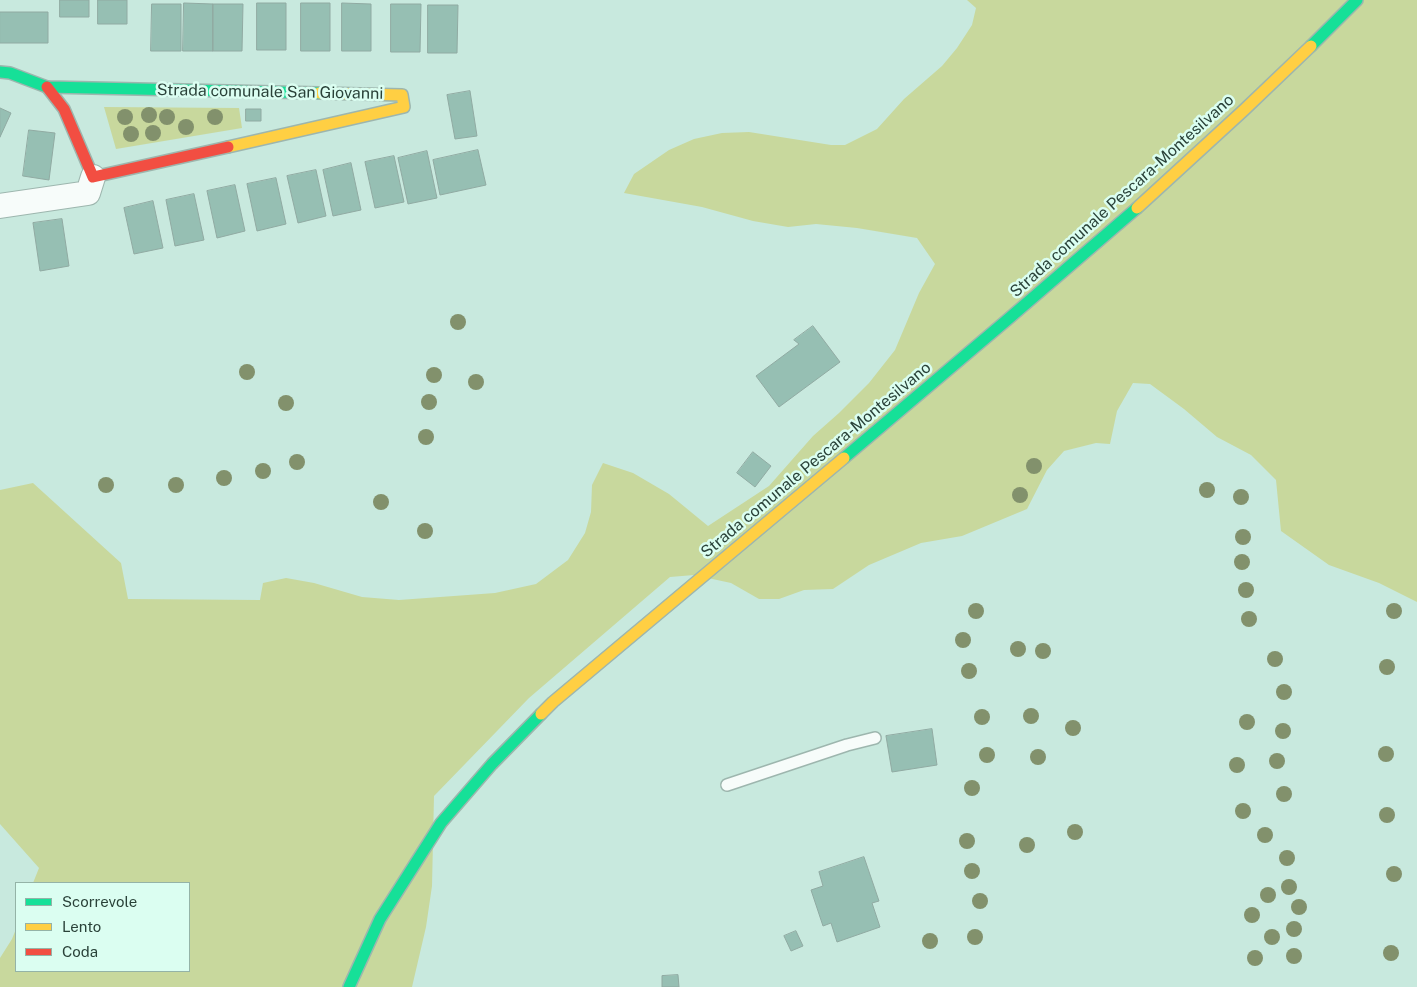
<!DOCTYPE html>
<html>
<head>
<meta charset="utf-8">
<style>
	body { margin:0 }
	#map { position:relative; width:1417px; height:987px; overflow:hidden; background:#c8e9de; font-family:"Public Sans",sans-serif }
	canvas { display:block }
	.legend { position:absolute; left:15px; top:882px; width:175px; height:90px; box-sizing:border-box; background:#dbfef1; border:1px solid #94b3a7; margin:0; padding:6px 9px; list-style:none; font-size:15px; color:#2a4239 }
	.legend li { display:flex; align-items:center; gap:10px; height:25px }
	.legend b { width:25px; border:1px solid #94b3a7 }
</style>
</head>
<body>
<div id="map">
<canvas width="1417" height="987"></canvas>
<ul class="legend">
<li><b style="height:6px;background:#16e098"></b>Scorrevole</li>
<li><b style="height:6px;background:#ffcf43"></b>Lento</li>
<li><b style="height:6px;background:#f24e42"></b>Coda</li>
</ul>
</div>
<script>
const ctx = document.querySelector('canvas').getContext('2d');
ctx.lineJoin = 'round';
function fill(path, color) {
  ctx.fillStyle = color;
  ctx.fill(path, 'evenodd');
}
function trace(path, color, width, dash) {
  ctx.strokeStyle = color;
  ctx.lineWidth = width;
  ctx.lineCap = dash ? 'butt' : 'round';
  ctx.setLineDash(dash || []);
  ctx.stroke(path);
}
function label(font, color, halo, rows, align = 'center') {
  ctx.font = font + ' "Public Sans",sans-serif';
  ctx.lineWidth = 5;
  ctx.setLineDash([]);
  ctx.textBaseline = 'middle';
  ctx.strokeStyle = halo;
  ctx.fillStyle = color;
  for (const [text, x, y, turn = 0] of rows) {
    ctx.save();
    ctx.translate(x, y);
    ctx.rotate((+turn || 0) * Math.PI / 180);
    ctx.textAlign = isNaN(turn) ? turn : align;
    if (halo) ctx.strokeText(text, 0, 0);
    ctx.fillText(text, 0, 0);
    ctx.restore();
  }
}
fill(new Path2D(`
	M 967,0 L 1417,0 L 1417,602 L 1379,583 L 1329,565 L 1281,531 L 1276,480 L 1251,455 L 1217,437 L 1184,409 L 1150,384 L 1133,383 L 1117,411 L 1110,444 L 1096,443 L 1064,451 L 1047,470 L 1027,509 L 962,536 L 921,543 L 869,565 L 833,589 L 804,590 L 779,599 L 759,599 L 731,583 L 694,575 L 670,577 L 529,698 L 434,796 L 432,886 L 426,927 L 412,987 L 0,987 L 0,958 L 12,939 L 16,929 L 16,971 L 189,971 L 189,883 L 33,883 L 39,868 L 0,824 L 0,490 L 33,483 L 121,563 L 128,599 L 260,600 L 263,583 L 286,578 L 314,583 L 362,597 L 399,600 L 495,593 L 536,584 L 568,560 L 585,533 L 591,512 L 592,485 L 603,463 L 633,473 L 669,494 L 708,526 L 769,486 L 813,436 L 839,413 L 869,383 L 895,350 L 919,293 L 935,264 L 917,238 L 857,228 L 816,224 L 788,227 L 753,221 L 702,207 L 624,193 L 634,174 L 669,150 L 694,139 L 722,133 L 749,132 L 831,145 L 845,145 L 877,129 L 904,99 L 942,66 L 957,48 L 972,25 L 976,8 Z
	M 104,107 L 239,108 L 242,128 L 116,149 Z`), '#c8d89d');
const building = new Path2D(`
	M 60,0 L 89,0 L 89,17 L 60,17 Z
	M 98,0 L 127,0 L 127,24 L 98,24 Z
	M 184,3 L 213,4 L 213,51 L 183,51 Z
	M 257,3 L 286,3 L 286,50 L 257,50 Z
	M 301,3 L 330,3 L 330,51 L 301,51 Z
	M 342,3 L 371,4 L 371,51 L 342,51 Z
	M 152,4 L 181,4 L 181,51 L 151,51 Z
	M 213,4 L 243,4 L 242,51 L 213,51 Z
	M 391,4 L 421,4 L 420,52 L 391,52 Z
	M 428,5 L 458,5 L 457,53 L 428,53 Z
	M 0,12 L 48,12 L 48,43 L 0,43 Z
	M 470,91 L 477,136 L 455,139 L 447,95 Z
	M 0,108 L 11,113 L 0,137 Z
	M 246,109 L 261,109 L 261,121 L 246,121 Z
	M 29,130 L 55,133 L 49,180 L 23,176 Z
	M 478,150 L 486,185 L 440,195 L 433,160 Z
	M 427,151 L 437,198 L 408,204 L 398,158 Z
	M 394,156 L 404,202 L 375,208 L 365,162 Z
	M 351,163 L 361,210 L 333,216 L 323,170 Z
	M 316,170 L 326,216 L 298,223 L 287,176 Z
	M 276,178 L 286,224 L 257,231 L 247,184 Z
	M 235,185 L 245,231 L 217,238 L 207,191 Z
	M 194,194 L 204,240 L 175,246 L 166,200 Z
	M 153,201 L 163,248 L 134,254 L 124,208 Z
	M 62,219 L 69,266 L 40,271 L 33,223 Z
	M 813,326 L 840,362 L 779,407 L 756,376 L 799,344 L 794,340 Z
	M 753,452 L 771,466 L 755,487 L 737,473 Z
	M 932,729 L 937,765 L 892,772 L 886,736 Z
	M 864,857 L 879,901 L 872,903 L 880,927 L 837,942 L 831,923 L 823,926 L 811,890 L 823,886 L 819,872 Z
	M 796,931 L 803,946 L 791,951 L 784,936 Z
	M 678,975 L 679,987 L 662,987 L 662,976 Z`);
fill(building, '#96bfb3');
trace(building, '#90aaa2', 1);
const lane = new Path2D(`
	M 727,785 L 847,745 L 875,738`);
const street = new Path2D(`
	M 0,206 L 88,193 L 93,177`);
const fast = new Path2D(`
	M 1311,46 L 1357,0
	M 0,72 L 10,73 L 47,87 L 319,93
	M 844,458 L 1007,320 L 1137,208
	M 349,987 L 380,919 L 441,823 L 492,764 L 541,714`);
const slow = new Path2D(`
	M 228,147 L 404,107 L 402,95 L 319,93
	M 1137,208 L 1244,110 L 1311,46
	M 541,714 L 553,702 L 844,458`);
const jam = new Path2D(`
	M 47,87 L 64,109 L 93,177 L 228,147`);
trace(lane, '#9db6ae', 14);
trace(street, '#9db6ae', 26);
trace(fast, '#9db6ae', 14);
trace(slow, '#9db6ae', 14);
trace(jam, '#9db6ae', 14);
trace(lane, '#f7fcfa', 11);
trace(street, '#f7fcfa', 24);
trace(fast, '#16e098', 11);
trace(slow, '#ffcf43', 11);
trace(jam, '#f24e42', 11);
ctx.fillStyle = '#82916c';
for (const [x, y] of [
	[149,115],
	[125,117],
	[167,117],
	[215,117],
	[186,127],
	[153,133],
	[131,134],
	[458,322],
	[247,372],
	[434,375],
	[476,382],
	[429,402],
	[286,403],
	[426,437],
	[297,462],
	[1034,466],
	[263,471],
	[224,478],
	[106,485],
	[176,485],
	[1207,490],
	[1020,495],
	[1241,497],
	[381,502],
	[425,531],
	[1243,537],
	[1242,562],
	[1246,590],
	[976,611],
	[1394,611],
	[1249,619],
	[963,640],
	[1018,649],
	[1043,651],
	[1275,659],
	[1387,667],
	[969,671],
	[1284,692],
	[1031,716],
	[982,717],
	[1247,722],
	[1073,728],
	[1283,731],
	[1386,754],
	[987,755],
	[1038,757],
	[1277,761],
	[1237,765],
	[972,788],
	[1284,794],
	[1243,811],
	[1387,815],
	[1075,832],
	[1265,835],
	[967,841],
	[1027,845],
	[1287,858],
	[972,871],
	[1394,874],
	[1289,887],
	[1268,895],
	[980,901],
	[1299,907],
	[1252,915],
	[1294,929],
	[975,937],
	[1272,937],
	[930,941],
	[1391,953],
	[1294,956],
	[1255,958]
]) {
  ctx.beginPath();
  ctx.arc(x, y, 8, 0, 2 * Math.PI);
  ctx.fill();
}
label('16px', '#2a4239', '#dbfef1', [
	["Strada comunale San Giovanni",270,92,1],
	["Strada comunale Pescara-Montesilvano",1122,196,-42],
	["Strada comunale Pescara-Montesilvano",816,460,-40]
]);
</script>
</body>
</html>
